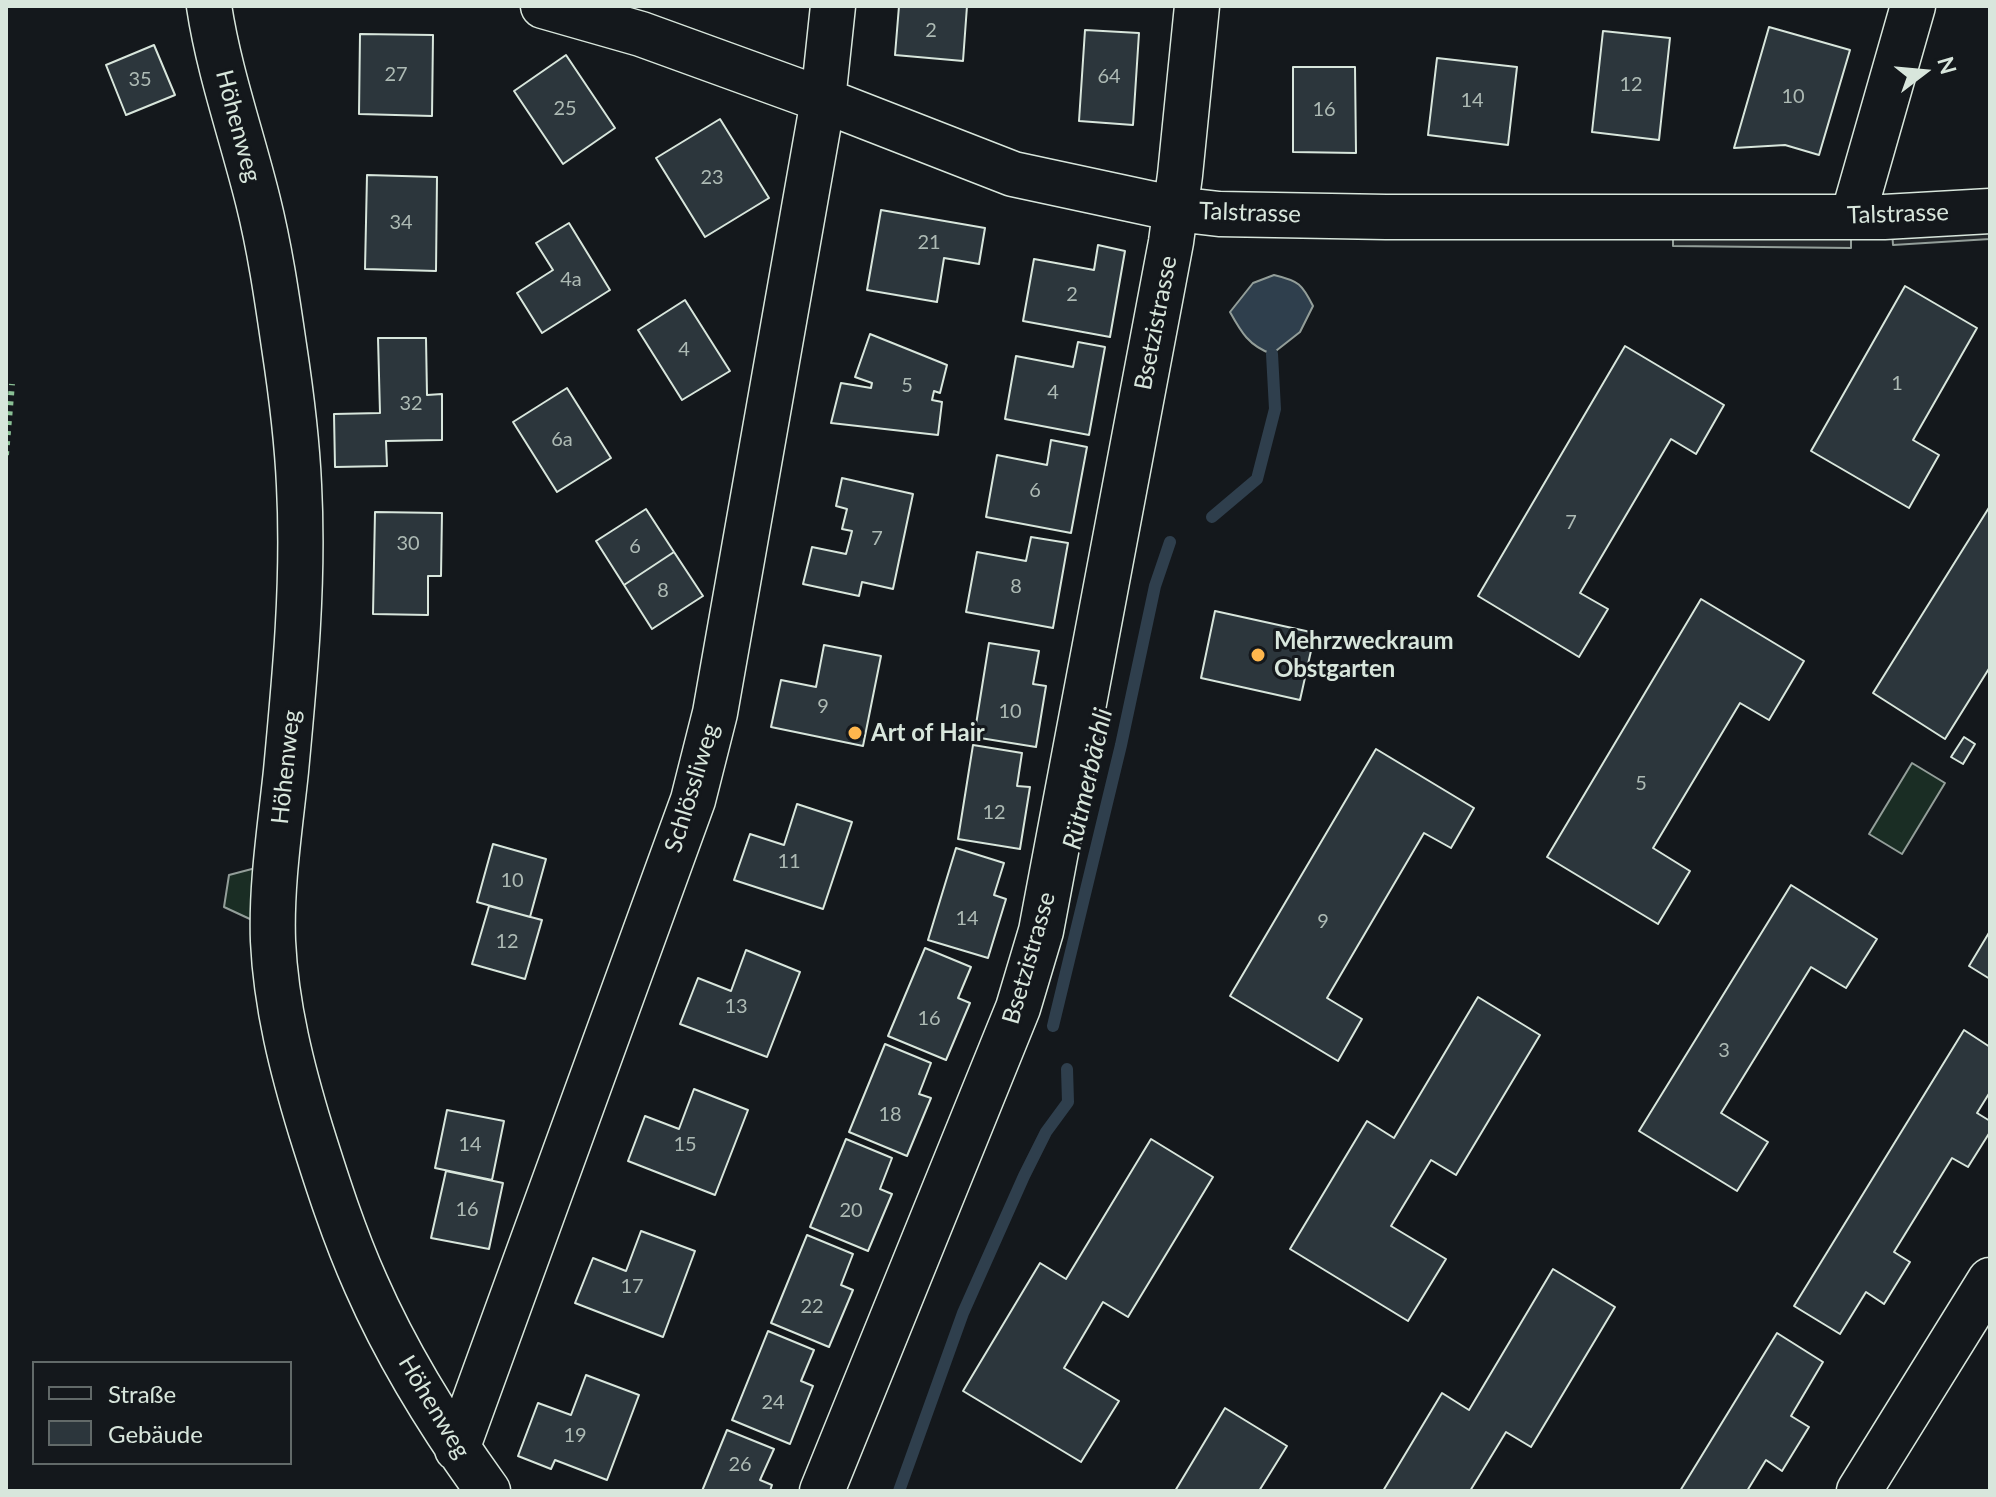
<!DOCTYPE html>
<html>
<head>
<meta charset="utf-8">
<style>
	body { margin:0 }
	#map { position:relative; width:1996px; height:1497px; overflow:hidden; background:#14181c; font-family:Lato,sans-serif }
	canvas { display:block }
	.frame { position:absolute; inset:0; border:8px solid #d8e6dc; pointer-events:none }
	.legend { position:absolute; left:32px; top:1361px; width:260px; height:104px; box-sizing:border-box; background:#14181c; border:2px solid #626a69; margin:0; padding:10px 14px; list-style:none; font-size:24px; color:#d8e6dc }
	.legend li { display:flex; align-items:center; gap:16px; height:40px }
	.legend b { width:40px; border:2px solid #626a69 }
	.north { position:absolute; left:1884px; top:32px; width:80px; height:80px; -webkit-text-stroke:6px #14181c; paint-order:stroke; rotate:74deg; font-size:22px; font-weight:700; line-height:32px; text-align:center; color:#d8e6dc }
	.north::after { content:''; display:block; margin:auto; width:28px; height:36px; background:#d8e6dc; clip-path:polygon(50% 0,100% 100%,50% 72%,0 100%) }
</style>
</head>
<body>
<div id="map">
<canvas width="1996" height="1497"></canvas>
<div class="frame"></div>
<ul class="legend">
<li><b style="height:10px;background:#14181c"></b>Straße</li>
<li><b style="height:22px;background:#2c363c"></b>Gebäude</li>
</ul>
<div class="north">N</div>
</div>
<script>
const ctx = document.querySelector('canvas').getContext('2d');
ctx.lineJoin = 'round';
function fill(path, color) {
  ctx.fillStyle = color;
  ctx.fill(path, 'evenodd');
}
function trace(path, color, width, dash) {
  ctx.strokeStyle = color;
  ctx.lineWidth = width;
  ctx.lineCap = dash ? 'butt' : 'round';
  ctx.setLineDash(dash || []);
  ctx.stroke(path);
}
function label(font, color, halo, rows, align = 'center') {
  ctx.font = font + ' Lato,sans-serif';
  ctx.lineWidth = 6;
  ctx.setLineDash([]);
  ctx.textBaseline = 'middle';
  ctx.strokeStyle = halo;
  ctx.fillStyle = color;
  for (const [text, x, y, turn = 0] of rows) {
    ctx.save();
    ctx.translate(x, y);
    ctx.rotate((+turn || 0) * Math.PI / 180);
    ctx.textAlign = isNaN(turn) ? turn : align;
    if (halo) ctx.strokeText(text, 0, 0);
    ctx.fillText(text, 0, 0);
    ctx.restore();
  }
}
const green = new Path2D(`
	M 1912,763 L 1945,783 L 1902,854 L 1869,834 Z
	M 267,865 L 265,926 L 224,907 L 229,875 Z`);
fill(green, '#1a2d24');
trace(green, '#939e99', 2);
const parking = new Path2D(`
	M 1990,225 L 1990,239 L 1893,245 L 1892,230 Z
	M 1673,232 L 1851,234 L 1851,248 L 1673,246 Z`);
fill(parking, '#24282b');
trace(parking, '#939e99', 2);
const water = new Path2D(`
	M 1274,275 C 1299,281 1302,284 1313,306 L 1300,332 L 1272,354 C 1249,346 1241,332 1230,312 L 1253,283 Z`);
fill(water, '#2f3f4d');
trace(water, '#939e99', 2);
trace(new Path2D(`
	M 1212,517 L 1257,479 L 1275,409 L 1272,354
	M 1053,1026 L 1121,745 L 1155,586 L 1170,542
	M 899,1491 L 963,1313 L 1024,1176 L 1046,1132 L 1068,1102 L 1067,1069`), '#2f3f4d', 12);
const building = new Path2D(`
	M 899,6 L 967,6 L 963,61 L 895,55 Z
	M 1769,27 L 1850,50 L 1819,155 L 1785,145 L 1734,148 Z
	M 1085,30 L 1139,33 L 1133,125 L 1079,121 Z
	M 1603,31 L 1670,38 L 1659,140 L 1592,132 Z
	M 360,34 L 433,35 L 432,116 L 359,114 Z
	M 154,45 L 175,95 L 126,115 L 106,65 Z
	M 566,55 L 615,128 L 563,164 L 514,91 Z
	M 1437,58 L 1517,67 L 1508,145 L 1428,135 Z
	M 1293,67 L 1355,67 L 1356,153 L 1293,152 Z
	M 720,119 L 769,198 L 705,237 L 656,158 Z
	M 367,175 L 437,177 L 436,271 L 365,269 Z
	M 881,210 L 985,228 L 979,264 L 944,258 L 937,302 L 867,290 Z
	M 569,223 L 610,290 L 542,333 L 517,293 L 553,270 L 536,243 Z
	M 1098,245 L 1125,251 L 1110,337 L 1023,321 L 1034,259 L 1094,270 Z
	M 1905,286 L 1977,328 L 1913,440 L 1939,455 L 1909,508 L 1811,451 Z
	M 685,300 L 730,371 L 682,400 L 638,330 Z
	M 870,334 L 947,365 L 940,393 L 934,391 L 932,400 L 942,402 L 938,435 L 831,423 L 841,383 L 871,388 L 872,383 L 855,377 Z
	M 378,338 L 426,338 L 427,395 L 442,394 L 442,440 L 386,441 L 387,466 L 335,467 L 334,414 L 380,413 Z
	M 1078,342 L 1105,347 L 1089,435 L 1005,419 L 1016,356 L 1073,367 Z
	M 1625,346 L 1724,405 L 1696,454 L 1671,439 L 1580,593 L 1608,609 L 1579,657 L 1478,596 Z
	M 567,388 L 611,458 L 557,492 L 513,422 Z
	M 1051,440 L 1087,447 L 1071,533 L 986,517 L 997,455 L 1047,465 Z
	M 842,478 L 913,494 L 893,589 L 862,582 L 859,596 L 803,584 L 812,547 L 846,554 L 852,531 L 842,529 L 847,509 L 836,506 Z
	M 1990,506 L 1990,667 L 1945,739 L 1873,693 Z
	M 646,509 L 674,552 L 624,585 L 596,541 Z
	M 375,512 L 442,513 L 441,576 L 428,576 L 428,615 L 373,614 Z
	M 1031,537 L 1068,543 L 1053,628 L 966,612 L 977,552 L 1026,561 Z
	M 674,552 L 703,596 L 652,629 L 624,585 Z
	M 1701,599 L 1804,661 L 1769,720 L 1740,703 L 1653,848 L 1690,871 L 1658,924 L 1547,857 Z
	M 1215,611 L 1315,633 L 1300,700 L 1201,678 Z
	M 989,643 L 1039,651 L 1033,684 L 1046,686 L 1036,747 L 974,737 Z
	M 824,645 L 881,656 L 863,746 L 771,727 L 781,680 L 816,687 Z
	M 1964,737 L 1975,744 L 1963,764 L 1951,757 Z
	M 973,745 L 1022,753 L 1017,786 L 1030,787 L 1020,849 L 958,839 Z
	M 1376,749 L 1474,808 L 1451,848 L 1424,833 L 1327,998 L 1362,1019 L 1338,1061 L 1230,996 Z
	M 797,804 L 852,822 L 823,909 L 734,880 L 750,834 L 784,845 Z
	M 493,844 L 546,859 L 530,917 L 477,902 Z
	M 956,848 L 1004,863 L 994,895 L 1006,899 L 988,958 L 928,940 Z
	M 1791,885 L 1877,939 L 1846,988 L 1811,967 L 1721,1113 L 1768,1142 L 1737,1191 L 1639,1131 Z
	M 489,906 L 542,920 L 525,979 L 472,964 Z
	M 1990,931 L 1990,979 L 1969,966 Z
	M 925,948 L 971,967 L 958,998 L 970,1003 L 946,1060 L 888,1036 Z
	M 746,950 L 800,972 L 767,1057 L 680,1024 L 698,978 L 731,991 Z
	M 1478,997 L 1540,1035 L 1456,1175 L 1431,1160 L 1391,1226 L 1446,1259 L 1408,1321 L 1290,1249 L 1367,1121 L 1394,1138 Z
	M 1964,1030 L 1990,1047 L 1990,1092 L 1977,1113 L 1990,1121 L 1990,1132 L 1968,1167 L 1952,1158 L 1894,1252 L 1910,1262 L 1884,1304 L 1866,1292 L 1840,1334 L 1794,1306 Z
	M 885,1044 L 931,1063 L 919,1094 L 931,1098 L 907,1156 L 849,1132 Z
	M 694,1089 L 748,1110 L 715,1195 L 628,1161 L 645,1116 L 679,1129 Z
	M 447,1110 L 504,1121 L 492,1180 L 435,1168 Z
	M 846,1139 L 892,1158 L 880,1189 L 892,1194 L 868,1251 L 810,1227 Z
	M 1151,1139 L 1213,1177 L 1128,1317 L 1103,1302 L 1064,1368 L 1119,1401 L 1081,1462 L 963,1391 L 1040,1263 L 1066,1279 Z
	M 446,1171 L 503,1183 L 489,1249 L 431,1238 Z
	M 641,1231 L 695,1251 L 663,1337 L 575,1303 L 593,1258 L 626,1271 Z
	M 807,1235 L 853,1254 L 841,1285 L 853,1290 L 829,1347 L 771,1323 Z
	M 1553,1269 L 1615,1307 L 1531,1447 L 1506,1432 L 1470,1491 L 1383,1491 L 1442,1393 L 1469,1410 Z
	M 768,1331 L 814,1350 L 801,1381 L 813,1386 L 790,1444 L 732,1420 Z
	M 1777,1333 L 1823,1362 L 1791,1416 L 1809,1427 L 1782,1471 L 1766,1460 L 1747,1491 L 1680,1491 Z
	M 586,1375 L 639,1395 L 607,1480 L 555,1460 L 551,1469 L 518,1456 L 538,1403 L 571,1415 Z
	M 1225,1408 L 1287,1446 L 1259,1491 L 1175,1491 Z
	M 727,1430 L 774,1449 L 760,1480 L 772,1485 L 770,1491 L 702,1491 Z`);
fill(building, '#2c363c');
trace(building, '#d8e6dc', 2);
const minor = new Path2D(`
	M 209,6 C 219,72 242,136 258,201 C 270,249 277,298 284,346 C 291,392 297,439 299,485 C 304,581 295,676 286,771 C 280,828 271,885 273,941 C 276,1006 292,1069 311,1131 C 327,1182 344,1235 366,1284 C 398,1357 441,1426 488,1491
	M 543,6 L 641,34 L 823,100 L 1013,174 L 1176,209 L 1219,214 L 1386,217 L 1884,217 L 1990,211
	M 1853,216 L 1913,6
	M 457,1449 L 693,800 L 715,713 L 823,100 L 833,6
	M 822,1491 L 1018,1008 L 1041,931 L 1171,242 L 1180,175 L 1197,6
	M 1859,1491 L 1990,1280`);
trace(minor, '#d8e6dc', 47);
trace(minor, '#14181c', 44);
trace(new Path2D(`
	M 6,455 L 12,384`), '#8ac095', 6, [4, 6]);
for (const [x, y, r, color] of [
	[1258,655,8,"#ffb74d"],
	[855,733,8,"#ffb74d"]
]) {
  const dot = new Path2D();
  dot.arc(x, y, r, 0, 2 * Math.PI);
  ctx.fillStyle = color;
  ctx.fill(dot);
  trace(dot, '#14181c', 3);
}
label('20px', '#adbab4', null, [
	["2",931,31],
	["27",396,75],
	["64",1109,77],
	["35",140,80],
	["12",1631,85],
	["10",1793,97],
	["14",1472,101],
	["25",565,109],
	["16",1324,110],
	["23",712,178],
	["34",401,223],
	["21",929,243],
	["4a",571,280],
	["2",1072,295],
	["4",684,350],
	["1",1897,384],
	["5",907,386],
	["4",1053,393],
	["32",411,404],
	["6a",562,440],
	["6",1035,491],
	["7",1571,523],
	["7",877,539],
	["30",408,544],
	["6",635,547],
	["8",1016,587],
	["8",663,591],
	["9",823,707],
	["10",1010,712],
	["5",1641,784],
	["12",994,813],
	["11",789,862],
	["10",512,881],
	["14",967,919],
	["9",1323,922],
	["12",507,942],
	["13",736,1007],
	["16",929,1019],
	["3",1724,1051],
	["18",890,1115],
	["14",470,1145],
	["15",685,1145],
	["16",467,1210],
	["20",851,1211],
	["17",632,1287],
	["22",812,1307],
	["24",773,1403],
	["19",575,1436],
	["26",740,1465]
]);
label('24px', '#d8e6dc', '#14181c', [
	["Höhenweg",238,126,75],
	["Talstrasse",1250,213,2],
	["Talstrasse",1898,214,-2],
	["Bsetzistrasse",1156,323,-79],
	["Höhenweg",286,767,-84],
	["Schlössliweg",692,788,-73],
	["Bsetzistrasse",1029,958,-74],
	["Höhenweg",434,1407,59]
]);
label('bold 24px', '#d8e6dc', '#14181c', [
	["Mehrzweckraum",1274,641],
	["Obstgarten",1274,669],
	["Art of Hair",871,733]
], 'left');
label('italic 26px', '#d8e6dc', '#14181c', [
	["Rütmerbächli",1088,779,-77]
]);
</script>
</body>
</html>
